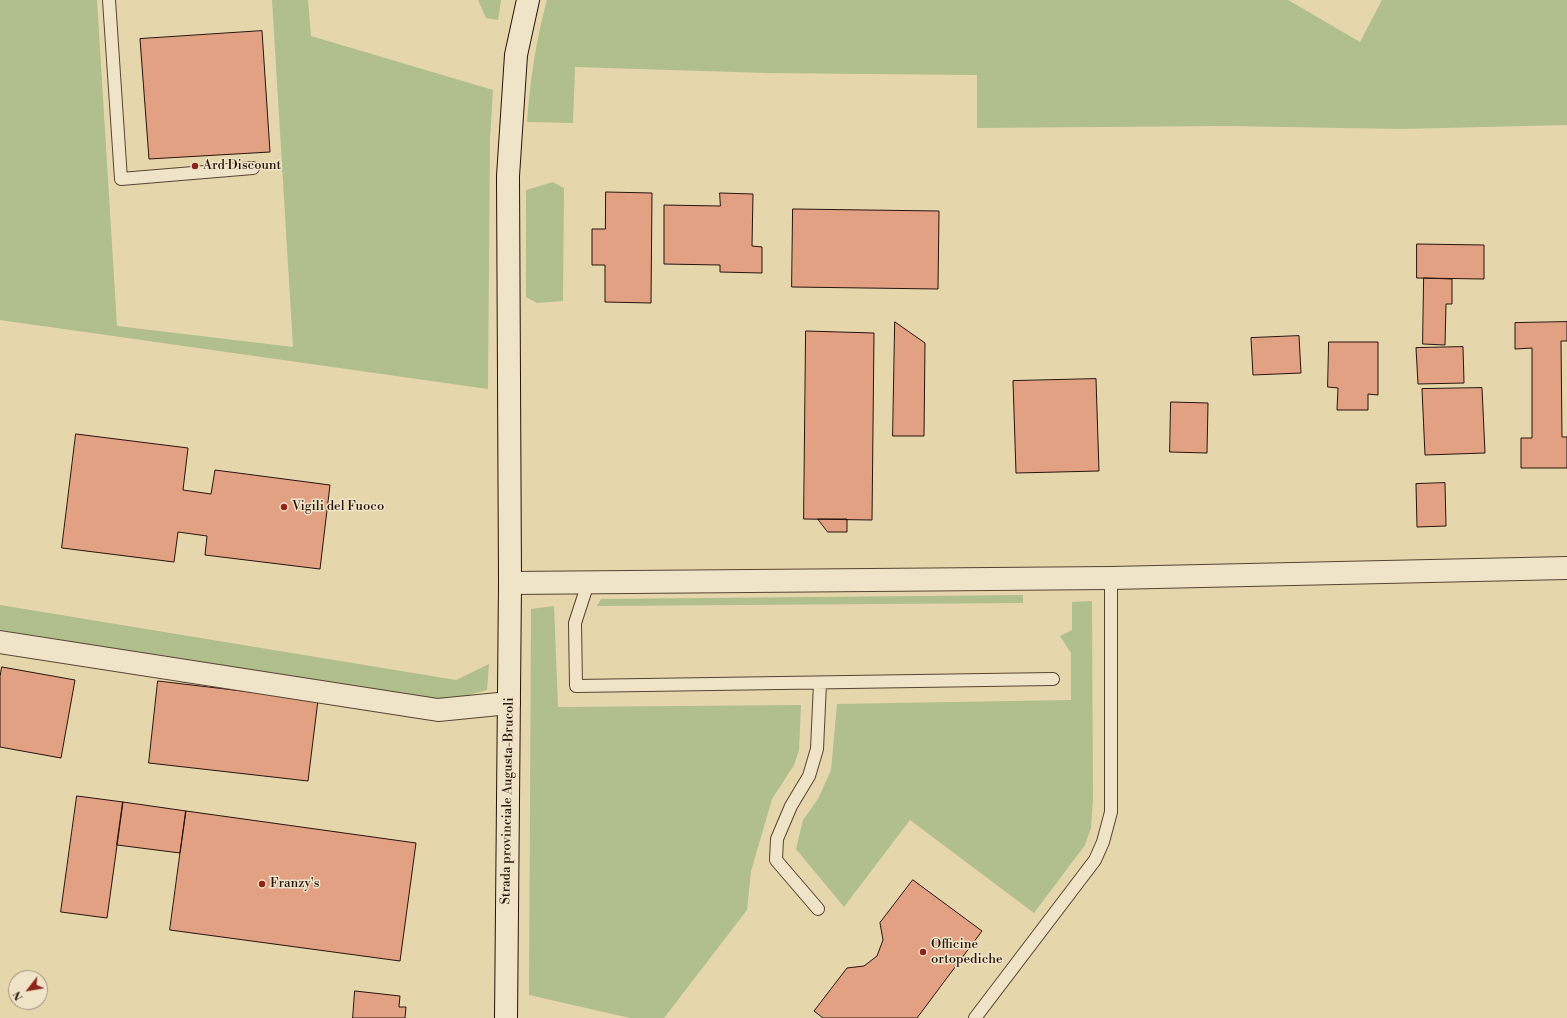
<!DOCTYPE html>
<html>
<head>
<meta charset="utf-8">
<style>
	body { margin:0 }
	#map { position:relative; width:1567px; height:1018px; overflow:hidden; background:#e6d6ab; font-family:"Libre Bodoni",serif }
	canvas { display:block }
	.north { position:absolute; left:8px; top:970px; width:40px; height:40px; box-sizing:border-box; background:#efe4c8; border:1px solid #9f917c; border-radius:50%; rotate:239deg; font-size:11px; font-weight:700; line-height:16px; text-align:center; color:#27140b }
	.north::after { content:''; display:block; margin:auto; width:14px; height:18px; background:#8f2418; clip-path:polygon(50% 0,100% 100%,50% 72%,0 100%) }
</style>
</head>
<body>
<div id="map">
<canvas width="1567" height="1018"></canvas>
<div class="north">N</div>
</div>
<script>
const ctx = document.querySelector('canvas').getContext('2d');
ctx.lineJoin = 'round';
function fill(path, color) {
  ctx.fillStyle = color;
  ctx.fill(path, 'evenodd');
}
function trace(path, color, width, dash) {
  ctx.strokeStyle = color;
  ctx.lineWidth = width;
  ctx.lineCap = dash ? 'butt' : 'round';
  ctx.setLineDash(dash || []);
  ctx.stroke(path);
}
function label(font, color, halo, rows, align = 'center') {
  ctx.font = font + ' "Libre Bodoni",serif';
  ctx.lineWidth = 3;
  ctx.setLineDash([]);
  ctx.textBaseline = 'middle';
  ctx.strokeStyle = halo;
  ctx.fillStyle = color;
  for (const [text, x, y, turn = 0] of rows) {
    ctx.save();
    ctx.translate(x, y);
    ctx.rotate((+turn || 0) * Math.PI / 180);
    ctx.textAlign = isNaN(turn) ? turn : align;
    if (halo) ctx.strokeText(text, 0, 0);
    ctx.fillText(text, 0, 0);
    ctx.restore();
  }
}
fill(new Path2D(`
	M 0,0 L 97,0 L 117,326 L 293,347 L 272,0 L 308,0 L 311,36 L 493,90 L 490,139 L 488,389 L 0,320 Z
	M 478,0 L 501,0 L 498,20 L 486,18 Z
	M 547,0 L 1288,0 L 1360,42 L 1382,0 L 1567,0 L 1567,125 L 1401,129 L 1225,126 L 977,128 L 977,75 L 766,73 L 575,67 L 573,123 L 527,122 C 530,81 536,40 547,0 Z
	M 553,182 L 564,188 L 563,301 L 537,303 L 526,297 L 526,190 Z
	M 1023,595 L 1023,603 L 597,606 L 601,599 Z
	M 1092,601 L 1093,799 L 1091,828 L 1085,845 L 1034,913 L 910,820 L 844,907 L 796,849 L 803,820 L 818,799 L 831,770 L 837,704 L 1071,700 L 1071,653 L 1060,636 L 1072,630 L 1072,602 Z
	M 0,605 L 456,680 L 489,664 L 487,690 L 446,701 L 0,630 Z
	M 554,606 L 558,707 L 801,705 L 799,750 L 794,765 L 772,799 L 751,871 L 747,910 L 664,1018 L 630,1018 L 529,995 L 531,609 Z`), '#b0bf8c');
const building = new Path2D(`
	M 262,31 L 270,152 L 149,159 L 140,39 Z
	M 606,192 L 652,193 L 651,303 L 605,302 L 605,265 L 592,265 L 592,229 L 605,229 Z
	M 720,193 L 753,194 L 752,246 L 762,247 L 762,273 L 720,272 L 720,265 L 664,264 L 664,205 L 720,206 Z
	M 793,209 L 939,211 L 938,289 L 792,287 Z
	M 1417,244 L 1484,245 L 1484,279 L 1417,278 Z
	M 1424,278 L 1452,279 L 1452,304 L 1446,304 L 1445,345 L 1423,344 Z
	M 895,322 L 925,343 L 924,436 L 893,436 Z
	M 1567,322 L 1567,341 L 1561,341 L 1562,437 L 1567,437 L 1567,468 L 1521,468 L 1521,438 L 1532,438 L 1532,348 L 1515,349 L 1515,323 Z
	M 806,331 L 874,333 L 872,520 L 804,519 Z
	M 1299,336 L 1301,373 L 1253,375 L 1251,338 Z
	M 1329,342 L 1378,342 L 1378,395 L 1368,394 L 1368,410 L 1337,410 L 1338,388 L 1328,387 Z
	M 1463,347 L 1464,383 L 1418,384 L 1416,348 Z
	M 1096,379 L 1099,471 L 1016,473 L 1013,381 Z
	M 1482,388 L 1485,453 L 1425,455 L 1422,389 Z
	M 1171,402 L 1208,403 L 1207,453 L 1170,452 Z
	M 76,434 L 188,448 L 183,490 L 211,494 L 215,470 L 330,485 L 320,569 L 205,555 L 207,536 L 178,532 L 174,562 L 62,548 Z
	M 1445,483 L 1446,526 L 1417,527 L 1416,484 Z
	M 818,519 L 847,519 L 847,532 L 828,532 Z
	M 2,667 L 75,680 L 61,758 L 0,747 L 0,677 Z
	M 158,681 L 318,700 L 308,781 L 149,763 Z
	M 77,796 L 123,802 L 107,918 L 61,912 Z
	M 123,802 L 186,811 L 180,853 L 117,845 Z
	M 186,811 L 416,843 L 400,961 L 170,930 Z
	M 913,880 L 982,931 L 917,1018 L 823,1018 L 814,1011 L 847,968 L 864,966 L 877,956 L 883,940 L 880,923 Z
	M 355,991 L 400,996 L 399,1007 L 406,1007 L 405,1018 L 353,1018 Z`);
fill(building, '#e3a184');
trace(building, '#27140b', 1);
const service = new Path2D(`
	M 109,0 L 121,179 L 253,168
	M 588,583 L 575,623 L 576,686 L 1053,679
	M 818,909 L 776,860 L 777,839 L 791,806 L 809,776 L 817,749 L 820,683
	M 975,1018 L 1095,860 L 1103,842 L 1111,812 L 1111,578`);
const minor = new Path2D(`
	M 510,583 L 1111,578 L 1567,568
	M 0,642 L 438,710 L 509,703`);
const secondary = new Path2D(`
	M 506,1018 L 510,583 L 508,176 L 516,55 L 528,0`);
trace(service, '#574433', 14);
trace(minor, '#574433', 24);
trace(secondary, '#27140b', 24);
trace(service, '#efe4c8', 12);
trace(minor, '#efe4c8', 22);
trace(secondary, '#efe4c8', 22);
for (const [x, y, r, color] of [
	[195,166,4,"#8f2418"],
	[284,507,4,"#8f2418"],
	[262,884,4,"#8f2418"],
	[923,952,4,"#8f2418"]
]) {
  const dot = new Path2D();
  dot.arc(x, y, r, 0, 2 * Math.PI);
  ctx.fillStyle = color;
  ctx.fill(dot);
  trace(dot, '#efe4c8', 1.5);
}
label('13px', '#27140b', '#efe4c8', [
	["Ard Discount",203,166],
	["Vigili del Fuoco",292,507],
	["Franzy's",270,884],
	["Officine",931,945],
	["ortopediche",931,960]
], 'left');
label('13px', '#27140b', '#efe4c8', [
	["Strada provinciale Augusta-Brucoli",508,801,-89]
]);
</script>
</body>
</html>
